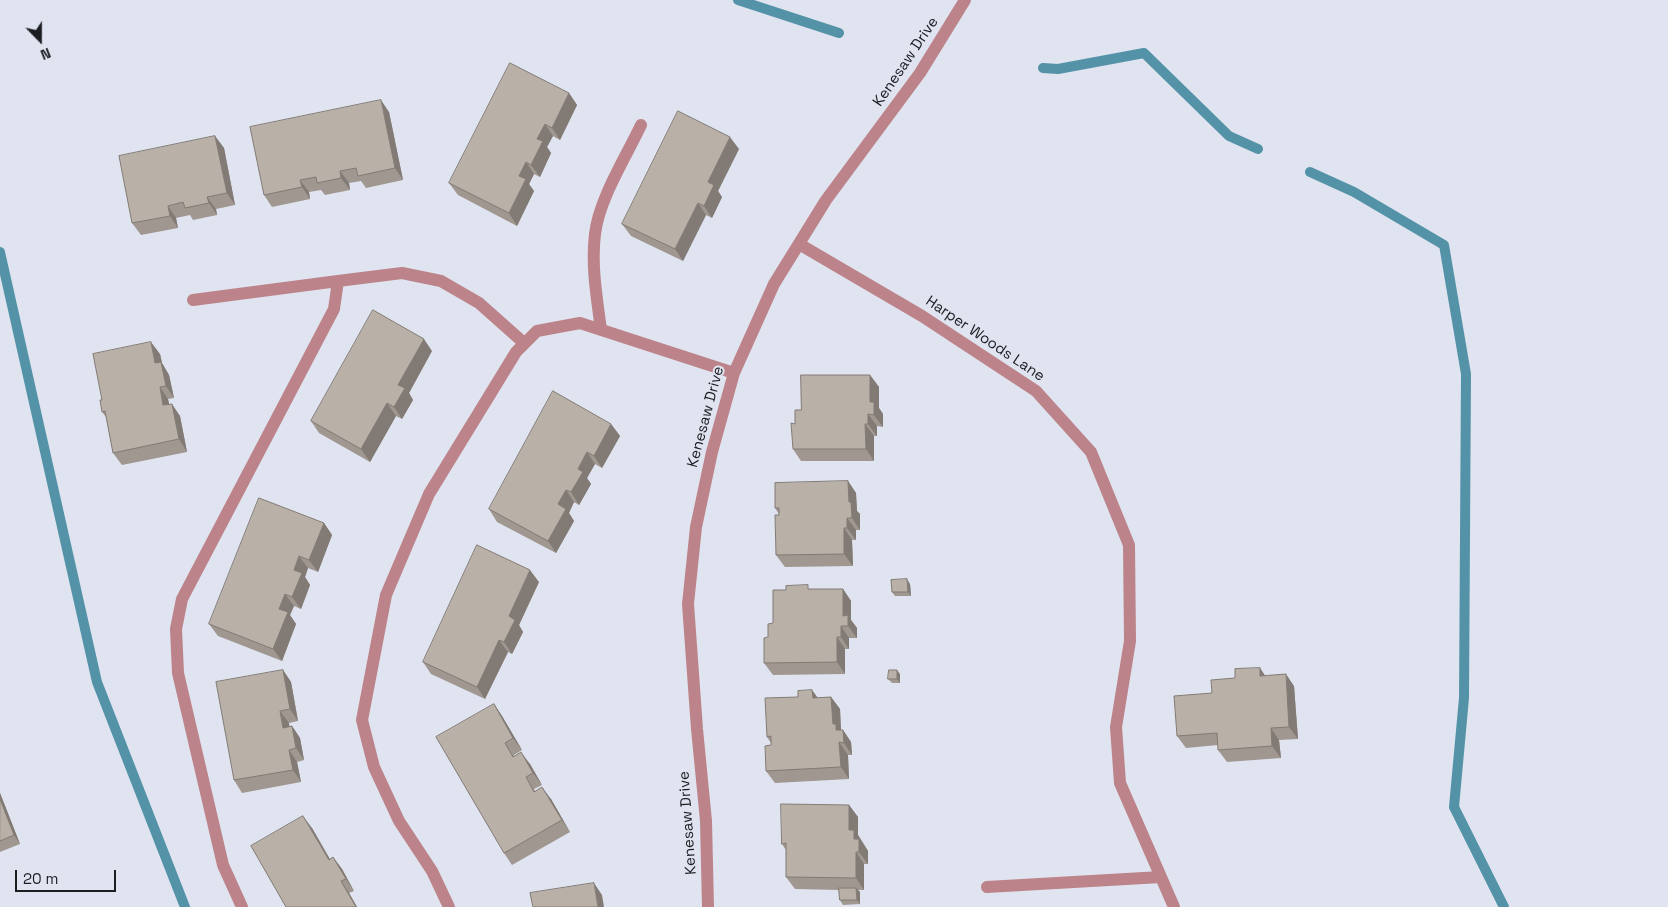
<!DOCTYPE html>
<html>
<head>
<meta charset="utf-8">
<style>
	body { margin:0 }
	#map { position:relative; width:1668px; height:907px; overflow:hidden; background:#e0e4f0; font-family:"Space Grotesk",sans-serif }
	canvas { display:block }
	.north { position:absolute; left:15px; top:15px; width:50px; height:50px; -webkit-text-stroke:4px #e0e4f0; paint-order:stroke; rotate:158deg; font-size:14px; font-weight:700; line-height:20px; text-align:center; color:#1b1d21 }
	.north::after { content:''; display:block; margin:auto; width:18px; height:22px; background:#1b1d21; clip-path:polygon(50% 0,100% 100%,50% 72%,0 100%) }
	.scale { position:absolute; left:15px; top:870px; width:101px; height:22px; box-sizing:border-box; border:2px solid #1b1d21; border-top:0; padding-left:6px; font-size:15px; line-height:18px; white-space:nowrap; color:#1b1d21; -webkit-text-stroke:4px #e0e4f0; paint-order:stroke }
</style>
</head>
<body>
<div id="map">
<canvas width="1668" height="907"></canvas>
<div class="north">N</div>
<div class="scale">20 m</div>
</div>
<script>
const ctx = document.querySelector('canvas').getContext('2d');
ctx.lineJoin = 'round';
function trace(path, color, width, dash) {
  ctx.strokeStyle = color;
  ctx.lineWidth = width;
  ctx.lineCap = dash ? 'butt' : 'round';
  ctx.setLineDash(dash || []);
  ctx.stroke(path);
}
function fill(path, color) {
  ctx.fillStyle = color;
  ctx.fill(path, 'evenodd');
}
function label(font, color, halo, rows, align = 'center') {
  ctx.font = font + ' "Space Grotesk",sans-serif';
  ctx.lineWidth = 4;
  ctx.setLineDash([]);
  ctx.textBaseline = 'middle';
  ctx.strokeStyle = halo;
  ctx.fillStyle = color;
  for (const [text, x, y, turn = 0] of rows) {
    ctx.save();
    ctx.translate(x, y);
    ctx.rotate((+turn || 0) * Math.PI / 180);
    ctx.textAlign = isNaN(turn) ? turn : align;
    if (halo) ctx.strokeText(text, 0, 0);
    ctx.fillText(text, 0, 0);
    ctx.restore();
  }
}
trace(new Path2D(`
	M 738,0 L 839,33
	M 1043,68 L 1058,69 L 1144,53 L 1229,136 L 1258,149
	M 1310,172 L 1354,192 L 1444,245 L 1466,374 L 1464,698 L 1454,807 L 1504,907
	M 0,252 L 97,682 L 185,907`), '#5493a7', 10);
trace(new Path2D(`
	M 799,244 L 922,316 L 1036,391 L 1091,452 L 1129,545 L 1130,641 L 1116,727 L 1120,783 L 1174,907
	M 338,281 L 402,273 L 441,281 L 479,303 L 524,343
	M 193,300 L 338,281 L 334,309 L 182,599 L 176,629 L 178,673 L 223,865 L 242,907
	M 601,330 C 597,298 591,266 595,234 C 599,199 626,157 641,125
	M 987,887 L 1161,877
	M 449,907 L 432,871 L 399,821 L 374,767 L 362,720 L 386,595 L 429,494 L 516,352 L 537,331 L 580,323 L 734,373
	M 708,907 L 706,821 L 697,729 L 688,604 L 696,527 L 712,452 L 734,373 L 774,284 L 826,200 L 920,73 L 965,0`), '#bc848a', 12);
fill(new Path2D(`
	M 569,93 L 577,105 L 560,140 L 553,136 L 547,147 L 551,153 L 540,177 L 534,174 L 529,184 L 534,191 L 517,226 L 458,195 L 449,183 Z
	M 389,112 L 403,180 L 366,188 L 361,181 L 349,183 L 350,190 L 325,195 L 321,190 L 309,192 L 310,199 L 272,207 L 264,195 Z
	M 215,136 L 224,148 L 235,205 L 216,209 L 217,215 L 193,220 L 190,215 L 176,218 L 178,228 L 141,235 L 132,223 Z
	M 739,149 L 718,191 L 722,197 L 712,218 L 706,215 L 683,261 L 631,236 L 622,224 Z
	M 432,351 L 409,393 L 413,400 L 402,419 L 396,416 L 370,462 L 319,433 L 311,421 Z
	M 160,354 L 162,363 L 169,375 L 174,398 L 168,399 L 169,404 L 180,416 L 187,452 L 122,465 L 113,453 L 106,417 L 102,412 L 102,400 Z
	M 870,375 L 879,387 L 879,408 L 883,414 L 883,427 L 877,426 L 877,436 L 874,436 L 874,461 L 801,461 L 793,449 L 795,424 L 801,410 Z
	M 611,424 L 620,436 L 602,468 L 595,464 L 587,478 L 591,484 L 579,505 L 574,502 L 569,513 L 574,521 L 556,553 L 497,522 L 489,509 Z
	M 848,481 L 856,493 L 857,511 L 860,514 L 860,530 L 856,530 L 856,540 L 852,540 L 853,566 L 785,567 L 776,555 L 779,514 L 775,508 Z
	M 324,523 L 332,535 L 318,572 L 308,568 L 305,577 L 310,585 L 301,609 L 294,606 L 290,615 L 296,624 L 282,661 L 218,636 L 209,624 Z
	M 539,582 L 519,625 L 523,632 L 512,654 L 508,652 L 485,699 L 431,674 L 423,662 Z
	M 910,584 L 911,596 L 895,596 L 892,592 Z
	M 811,589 L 843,589 L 851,601 L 851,620 L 857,628 L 857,638 L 849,638 L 849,649 L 845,649 L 845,674 L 773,675 L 764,663 L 768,637 L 773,623 Z
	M 1260,668 L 1265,676 L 1294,686 L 1298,739 L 1279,740 L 1281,758 L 1227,762 L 1218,750 L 1218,745 L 1186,748 L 1177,736 L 1212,693 L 1235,678 Z
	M 283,670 L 291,682 L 298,721 L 289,723 L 289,727 L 292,726 L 300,738 L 304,760 L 297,762 L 301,782 L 242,793 L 234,780 Z
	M 900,674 L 900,683 L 892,683 L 888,679 Z
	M 812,690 L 817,698 L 831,697 L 840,709 L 841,730 L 843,730 L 851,742 L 852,755 L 848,755 L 849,779 L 775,783 L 766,771 L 771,745 L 771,743 L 767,737 L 798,697 Z
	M 494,704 L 502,716 L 522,750 L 514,755 L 514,756 L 530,764 L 542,785 L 534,789 L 535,791 L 551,799 L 570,832 L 512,865 L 504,853 Z
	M 0,793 L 20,844 L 0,852 Z
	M 849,805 L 858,817 L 858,835 L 868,851 L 868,864 L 864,864 L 864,890 L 858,890 L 860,892 L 860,904 L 843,905 L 840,900 L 839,890 L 795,889 L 786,877 L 786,850 L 782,844 Z
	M 312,828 L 330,859 L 333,857 L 342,869 L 354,891 L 349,893 L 357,907 L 286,907 Z`), '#9f9790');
fill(new Path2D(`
	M 569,93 L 577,105 L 560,140 L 552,128 Z
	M 381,100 L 389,112 L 403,180 L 395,168 Z
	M 545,124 L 553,136 L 547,147 L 551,153 L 540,177 L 531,165 L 537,139 Z
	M 215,136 L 224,148 L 235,205 L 227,193 Z
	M 730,137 L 739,149 L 718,191 L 722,197 L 712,218 L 704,206 L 708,182 Z
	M 526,162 L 534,174 L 529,184 L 534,191 L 517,226 L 509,213 L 519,176 Z
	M 340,171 L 349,183 L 350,190 L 341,178 Z
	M 300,180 L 309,192 L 310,199 L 302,187 Z
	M 207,197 L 216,209 L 217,215 L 209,203 Z
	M 698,203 L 706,215 L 683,261 L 675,249 Z
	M 168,206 L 176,218 L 178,228 L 170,216 Z
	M 424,339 L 432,351 L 409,393 L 413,400 L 402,419 L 394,407 L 398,385 Z
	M 151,342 L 160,354 L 162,363 L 169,375 L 174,398 L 166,386 L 155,363 Z
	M 870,375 L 879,387 L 879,408 L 883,414 L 883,427 L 874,415 L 870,402 Z
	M 160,387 L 168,399 L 172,417 L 163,405 Z
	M 387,403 L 396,416 L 370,462 L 361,449 Z
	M 172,404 L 180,416 L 187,452 L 179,439 Z
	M 868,414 L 877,426 L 877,436 L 868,424 Z
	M 611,424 L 620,436 L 602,468 L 594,456 Z
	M 865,424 L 874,436 L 874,461 L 866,449 Z
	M 587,452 L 595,464 L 587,478 L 591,484 L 579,505 L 571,492 L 578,469 Z
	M 848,481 L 856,493 L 857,511 L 860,514 L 860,530 L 852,518 L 849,502 Z
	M 566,490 L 574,502 L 569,513 L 574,521 L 556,553 L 548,541 L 558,504 Z
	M 847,518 L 856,530 L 856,540 L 847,528 Z
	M 324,523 L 332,535 L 318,572 L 309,560 Z
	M 844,528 L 852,540 L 853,566 L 844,554 Z
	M 299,556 L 308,568 L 305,577 L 310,585 L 301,609 L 292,597 L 294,570 Z
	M 530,570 L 539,582 L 519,625 L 523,632 L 512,654 L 504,642 L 509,616 Z
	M 907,579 L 910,584 L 911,596 L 908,592 Z
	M 843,589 L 851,601 L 851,620 L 857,628 L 857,638 L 848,626 L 843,616 Z
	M 285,594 L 294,606 L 290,615 L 296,624 L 282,661 L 273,649 L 279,609 Z
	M 841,626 L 849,638 L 849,649 L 841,637 Z
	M 837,637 L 845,649 L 845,674 L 837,662 Z
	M 499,640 L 508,652 L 485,699 L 477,687 Z
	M 1260,668 L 1268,680 L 1260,676 Z
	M 283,670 L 291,682 L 298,721 L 290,709 Z
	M 897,670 L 900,674 L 900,683 L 897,679 Z
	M 1286,674 L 1294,686 L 1298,739 L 1289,727 Z
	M 812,690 L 821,702 L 813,698 Z
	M 831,697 L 840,709 L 841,731 L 843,730 L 851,742 L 852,755 L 844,743 L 833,724 Z
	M 494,704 L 502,716 L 522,750 L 513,738 Z
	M 280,711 L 289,723 L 292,740 L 283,728 Z
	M 292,726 L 300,738 L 304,760 L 296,748 Z
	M 1271,728 L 1279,740 L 1281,758 L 1272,746 Z
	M 839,742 L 848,755 L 849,779 L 841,767 Z
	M 289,750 L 297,762 L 301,782 L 293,770 Z
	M 521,752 L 530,764 L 542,785 L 533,773 Z
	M 542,787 L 551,799 L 570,832 L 562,820 Z
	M 0,793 L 20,844 L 14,835 L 0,799 Z
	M 849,805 L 858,817 L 858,835 L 868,851 L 868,864 L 859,852 L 849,830 Z
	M 303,816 L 312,828 L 337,872 L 329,860 Z
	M 856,852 L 864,864 L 864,890 L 856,878 Z
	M 333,857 L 342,869 L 354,891 L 346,879 Z
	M 341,881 L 349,893 L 357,907 L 356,907 Z
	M 594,883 L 602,895 L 604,907 L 598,907 Z
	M 856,888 L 860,892 L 860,904 L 857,900 Z`), '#827b75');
const building = new Path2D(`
	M 510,63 L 569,93 L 552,128 L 545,124 L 537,139 L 543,141 L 531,165 L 526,162 L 519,176 L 526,179 L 509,213 L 449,183 Z
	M 381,100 L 395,168 L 358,176 L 356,168 L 340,171 L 341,178 L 317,183 L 316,177 L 300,180 L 302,187 L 264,195 L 250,127 Z
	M 678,111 L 730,137 L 708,182 L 714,185 L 704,206 L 698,203 L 675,249 L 622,224 Z
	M 215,136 L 227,193 L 207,197 L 209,203 L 185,208 L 183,202 L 168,206 L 170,216 L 132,223 L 119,156 Z
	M 373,310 L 424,339 L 398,385 L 405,388 L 394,407 L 387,403 L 361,449 L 311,421 Z
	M 151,342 L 155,363 L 161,362 L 166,386 L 160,387 L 163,405 L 172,404 L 179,439 L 113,453 L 105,411 L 102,412 L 100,400 L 102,400 L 93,354 Z
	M 801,375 L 870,375 L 870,402 L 874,402 L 874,415 L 868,414 L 868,424 L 865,424 L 866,449 L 793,449 L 791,423 L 795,424 L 795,410 L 801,410 Z
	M 553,391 L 611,424 L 594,456 L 587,452 L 578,469 L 583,472 L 571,492 L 566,490 L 558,504 L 566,509 L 548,541 L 489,509 Z
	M 848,481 L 849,502 L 851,502 L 852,518 L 847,518 L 847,528 L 844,528 L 844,554 L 776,555 L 775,515 L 779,515 L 779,508 L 775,508 L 775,483 Z
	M 259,498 L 324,523 L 309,560 L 299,556 L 294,570 L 302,573 L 292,597 L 285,594 L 279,609 L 288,612 L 273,649 L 209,624 Z
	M 477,545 L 530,570 L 509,616 L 515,620 L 504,642 L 499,640 L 477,687 L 423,662 Z
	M 907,579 L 908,592 L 892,592 L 891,580 Z
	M 808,585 L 808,589 L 843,589 L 843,616 L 848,615 L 848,626 L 841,626 L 841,637 L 837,637 L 837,662 L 764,663 L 764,638 L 768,637 L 768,624 L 773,623 L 773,590 L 786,590 L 786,586 Z
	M 1260,668 L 1260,676 L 1286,674 L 1289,727 L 1271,728 L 1272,746 L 1218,750 L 1217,733 L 1177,736 L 1174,696 L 1212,693 L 1211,680 L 1235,678 L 1235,669 Z
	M 283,670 L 290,709 L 280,711 L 283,728 L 292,726 L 296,748 L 289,750 L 293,770 L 234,780 L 216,682 Z
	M 889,670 L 897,670 L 897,679 L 888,679 Z
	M 812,690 L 813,698 L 831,697 L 833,724 L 836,724 L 836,730 L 843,730 L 844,743 L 839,742 L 841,767 L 766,771 L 765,746 L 771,745 L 771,736 L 767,737 L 765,698 L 798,697 L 798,691 Z
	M 494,704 L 513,738 L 505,743 L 513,757 L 521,752 L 533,773 L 526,777 L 534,792 L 542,787 L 562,820 L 504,853 L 436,737 Z
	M 0,799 L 14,835 L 0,841 Z
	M 781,804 L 849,805 L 849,830 L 854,830 L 854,839 L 859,839 L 859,852 L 856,852 L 856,878 L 786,877 L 786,843 L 782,844 Z
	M 303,816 L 329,860 L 333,857 L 346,879 L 341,881 L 356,907 L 286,907 L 251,846 Z
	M 594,883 L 598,907 L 533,907 L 530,893 Z
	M 839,888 L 856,888 L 857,900 L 840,900 Z`);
fill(building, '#b9b0a7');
trace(building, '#827b75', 1);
label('15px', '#1b1d21', '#e0e4f0', [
	["Kenesaw Drive",906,62,-56],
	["Harper Woods Lane",985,339,34],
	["Kenesaw Drive",706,417,-75],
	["Kenesaw Drive",688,823,-94]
]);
</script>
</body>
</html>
